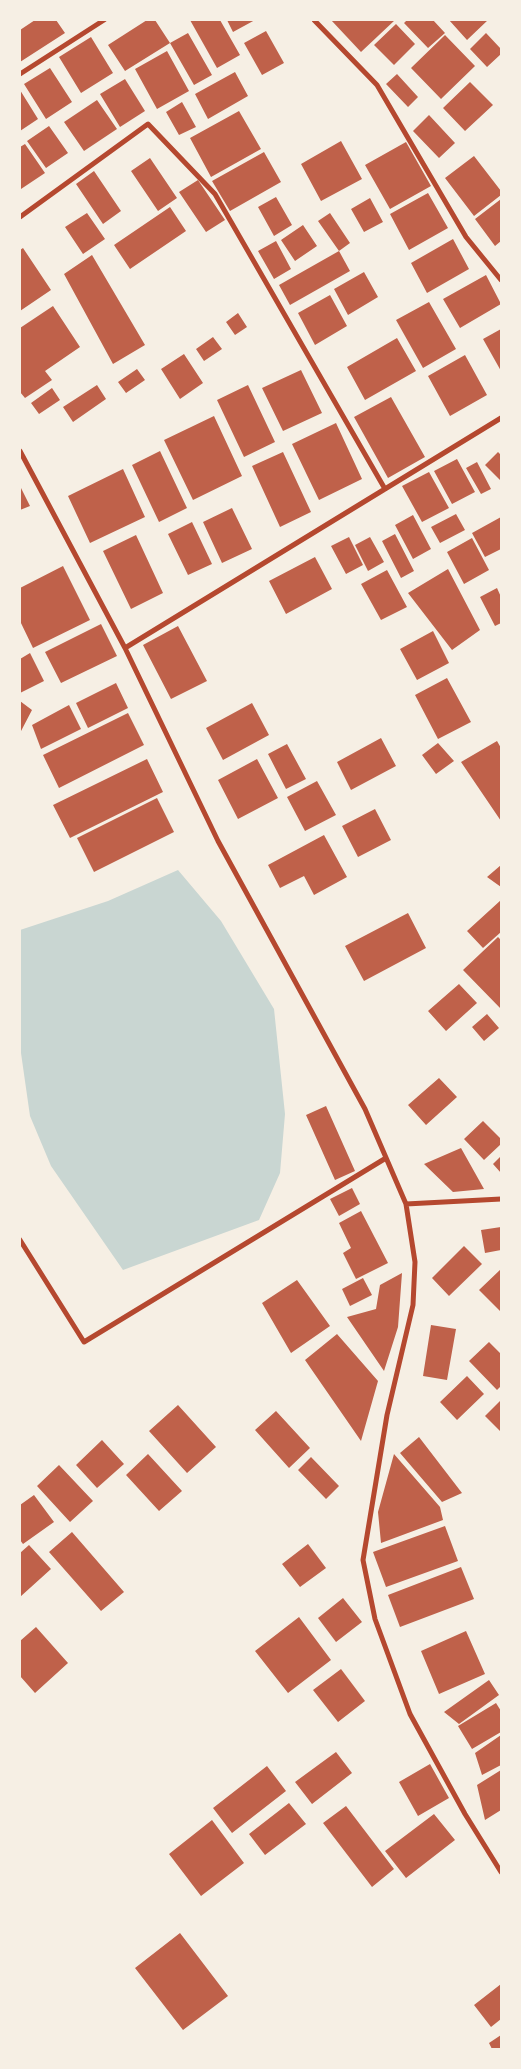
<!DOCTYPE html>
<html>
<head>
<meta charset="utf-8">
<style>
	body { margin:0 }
	#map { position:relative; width:521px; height:2069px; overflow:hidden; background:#f6efe4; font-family:Literata,serif }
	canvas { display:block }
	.frame { position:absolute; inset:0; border:21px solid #f6efe4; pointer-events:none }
</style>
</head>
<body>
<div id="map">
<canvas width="521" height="2069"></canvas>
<div class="frame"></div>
</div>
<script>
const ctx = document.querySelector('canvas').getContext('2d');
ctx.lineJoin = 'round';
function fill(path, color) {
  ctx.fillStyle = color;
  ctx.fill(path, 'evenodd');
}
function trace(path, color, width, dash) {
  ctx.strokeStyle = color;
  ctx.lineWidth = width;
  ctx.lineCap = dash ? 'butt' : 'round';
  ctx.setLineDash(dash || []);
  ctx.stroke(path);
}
fill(new Path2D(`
	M 178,870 L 221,921 L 274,1009 L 285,1114 L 280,1173 L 259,1220 L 123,1270 L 51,1166 L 30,1116 L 20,1046 L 20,930 L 108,901 Z`), '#c9d6d2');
fill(new Path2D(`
	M 35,20 L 56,20 L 65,33 L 20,62 L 20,30 Z
	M 147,20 L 155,20 L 170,43 L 125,71 L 108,45 Z
	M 190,20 L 220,20 L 240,55 L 217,68 Z
	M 227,20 L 255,20 L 233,32 Z
	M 331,20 L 395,20 L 361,52 Z
	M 407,20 L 433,20 L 445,33 L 428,48 L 404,23 Z
	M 449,20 L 488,20 L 467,40 Z
	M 396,24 L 415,44 L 394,65 L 374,45 Z
	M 266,31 L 284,63 L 262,75 L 244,43 Z
	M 188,33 L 212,75 L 194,85 L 170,43 Z
	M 486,33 L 501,49 L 501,54 L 487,67 L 470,49 Z
	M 445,35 L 475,66 L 441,99 L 411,68 Z
	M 91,37 L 113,73 L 81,93 L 59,57 Z
	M 167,51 L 189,91 L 157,109 L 135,69 Z
	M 50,68 L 72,102 L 46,119 L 24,84 Z
	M 235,72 L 248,96 L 208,119 L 195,94 Z
	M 397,74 L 418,97 L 408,107 L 386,84 Z
	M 125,79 L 145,111 L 120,127 L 100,94 Z
	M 470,82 L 493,105 L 465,131 L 443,108 Z
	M 20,90 L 38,119 L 20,131 Z
	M 97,100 L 117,129 L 84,151 L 64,122 Z
	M 182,102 L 196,127 L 179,135 L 166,112 Z
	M 239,111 L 261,149 L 211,177 L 190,138 Z
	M 429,115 L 455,143 L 439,158 L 413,131 Z
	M 49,126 L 68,153 L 46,168 L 27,141 Z
	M 341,141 L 362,179 L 321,201 L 301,164 Z
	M 406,142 L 431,186 L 390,209 L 365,165 Z
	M 25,144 L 45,173 L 21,189 L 20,147 Z
	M 264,152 L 281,182 L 230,211 L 212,181 Z
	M 474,156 L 501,191 L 501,195 L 474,216 L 445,178 Z
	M 150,158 L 177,198 L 158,211 L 131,171 Z
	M 94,171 L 121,211 L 103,224 L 76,184 Z
	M 198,180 L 225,220 L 206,232 L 179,192 Z
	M 428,193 L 448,228 L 409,250 L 390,214 Z
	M 276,197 L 292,225 L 274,236 L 258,207 Z
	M 370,198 L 383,222 L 364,232 L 351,209 Z
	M 501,199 L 501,241 L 495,246 L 475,219 Z
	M 170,207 L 186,231 L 130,269 L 114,245 Z
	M 87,213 L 105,239 L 83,254 L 65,227 Z
	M 330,213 L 350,243 L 339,251 L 350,271 L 290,305 L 279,285 L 339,251 L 318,221 Z
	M 303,225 L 317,246 L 295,261 L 281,240 Z
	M 453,239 L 469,269 L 427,293 L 411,263 Z
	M 276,241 L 291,269 L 274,279 L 258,251 Z
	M 23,248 L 51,290 L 20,311 L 20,250 Z
	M 92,255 L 145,345 L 113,364 L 64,274 Z
	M 364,272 L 378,297 L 348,315 L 334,289 Z
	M 486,275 L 501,304 L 460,328 L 443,299 Z
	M 330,295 L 347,326 L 315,345 L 298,313 Z
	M 429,302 L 456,349 L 423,368 L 396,320 Z
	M 53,306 L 80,347 L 45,371 L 52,380 L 25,398 L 20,392 L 20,328 Z
	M 238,313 L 247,327 L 235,335 L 226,322 Z
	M 501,329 L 501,371 L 483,339 Z
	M 213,337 L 222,349 L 204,361 L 196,349 Z
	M 397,338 L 416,371 L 365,400 L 347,367 Z
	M 184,354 L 203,383 L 180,399 L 161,369 Z
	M 465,355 L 487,395 L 450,416 L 428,376 Z
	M 137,369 L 145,380 L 126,393 L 118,382 Z
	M 301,370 L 322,413 L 283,431 L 262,388 Z
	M 97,385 L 106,399 L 73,422 L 63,407 Z
	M 248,385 L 275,442 L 244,457 L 217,400 Z
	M 52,388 L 60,400 L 39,414 L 31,403 Z
	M 391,397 L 425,457 L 388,478 L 354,417 Z
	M 214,416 L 242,476 L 193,500 L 164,440 Z
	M 336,423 L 362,479 L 319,500 L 292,444 Z
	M 160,451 L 187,508 L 159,522 L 132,465 Z
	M 283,452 L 311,512 L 280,527 L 252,466 Z
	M 498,452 L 501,455 L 501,481 L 485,465 Z
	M 457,459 L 475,492 L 452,504 L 434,471 Z
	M 477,462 L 491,489 L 481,494 L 466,468 Z
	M 123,469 L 145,517 L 90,543 L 68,496 Z
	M 429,472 L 449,508 L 422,522 L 402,486 Z
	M 20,486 L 30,506 L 20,510 Z
	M 232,508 L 252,549 L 222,563 L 203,522 Z
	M 456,514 L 465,530 L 440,543 L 431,527 Z
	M 413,515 L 431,549 L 413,559 L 395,525 Z
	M 501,517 L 501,549 L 485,557 L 472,533 Z
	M 192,522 L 212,564 L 188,575 L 168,534 Z
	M 395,534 L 414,571 L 401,578 L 382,541 Z
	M 136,535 L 163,593 L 131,609 L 103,551 Z
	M 349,537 L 363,565 L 346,574 L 331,546 Z
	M 370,537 L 384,562 L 368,571 L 355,545 Z
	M 472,538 L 489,570 L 464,584 L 447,552 Z
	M 315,557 L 332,589 L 286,614 L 269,581 Z
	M 63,566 L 90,620 L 33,648 L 20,621 L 20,588 Z
	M 448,569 L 480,630 L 452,650 L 408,593 Z
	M 387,570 L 407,607 L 381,620 L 361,584 Z
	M 497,588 L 501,597 L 501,623 L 495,626 L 480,597 Z
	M 101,624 L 117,656 L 61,683 L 45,652 Z
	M 178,626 L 207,681 L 171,699 L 143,645 Z
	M 433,631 L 449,663 L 417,680 L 400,649 Z
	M 30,653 L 44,681 L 20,693 L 20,659 Z
	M 447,678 L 471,722 L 438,739 L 415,695 Z
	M 116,683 L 128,708 L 88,728 L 76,703 Z
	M 20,701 L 32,710 L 20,733 Z
	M 252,703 L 269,735 L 223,760 L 206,728 Z
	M 69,705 L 81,729 L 41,749 L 32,725 Z
	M 128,713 L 144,745 L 59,788 L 43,755 Z
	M 381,738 L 396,766 L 351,790 L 337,762 Z
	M 497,741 L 501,748 L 501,821 L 461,762 Z
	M 438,743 L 454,761 L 436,774 L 422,755 Z
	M 287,744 L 306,779 L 286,789 L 268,754 Z
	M 147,759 L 163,792 L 70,838 L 53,805 Z
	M 257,759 L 278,798 L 238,819 L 218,780 Z
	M 317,781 L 336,815 L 305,831 L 287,797 Z
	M 157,798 L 174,832 L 94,872 L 77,838 Z
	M 375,809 L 391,840 L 358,857 L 342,826 Z
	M 324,835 L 347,877 L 314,895 L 304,876 L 280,888 L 268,865 Z
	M 501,865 L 501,887 L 487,877 Z
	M 501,900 L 501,932 L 483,948 L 467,931 Z
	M 408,913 L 426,948 L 364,981 L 345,946 Z
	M 498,937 L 501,940 L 501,1009 L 463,970 Z
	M 459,984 L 477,1003 L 446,1031 L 428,1011 Z
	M 487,1014 L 499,1028 L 484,1041 L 472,1027 Z
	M 439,1078 L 457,1097 L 426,1125 L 408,1105 Z
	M 326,1106 L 355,1171 L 335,1180 L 306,1115 Z
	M 483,1121 L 501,1139 L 501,1144 L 484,1160 L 464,1139 Z
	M 461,1148 L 484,1189 L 453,1192 L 424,1164 Z
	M 501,1156 L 501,1173 L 493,1164 Z
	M 352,1188 L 360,1204 L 339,1216 L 330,1199 Z
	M 361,1211 L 388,1263 L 356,1279 L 343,1253 L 351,1248 L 339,1223 Z
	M 501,1227 L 501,1250 L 485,1253 L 481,1230 Z
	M 464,1246 L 482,1264 L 449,1296 L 432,1278 Z
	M 501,1269 L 501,1312 L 479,1290 Z
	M 402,1273 L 398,1327 L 384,1371 L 347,1317 L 376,1309 L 380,1285 Z
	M 363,1278 L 372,1295 L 350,1306 L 342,1289 Z
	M 297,1280 L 330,1326 L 291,1353 L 262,1303 Z
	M 431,1325 L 456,1329 L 447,1380 L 423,1376 Z
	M 337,1334 L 378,1381 L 361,1441 L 305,1360 Z
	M 489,1342 L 501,1354 L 501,1386 L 497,1390 L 469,1361 Z
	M 467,1376 L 484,1394 L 457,1420 L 440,1402 Z
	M 501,1400 L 501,1432 L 485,1416 Z
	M 178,1405 L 216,1447 L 187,1473 L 149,1431 Z
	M 276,1411 L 310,1448 L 289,1468 L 255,1430 Z
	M 419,1437 L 462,1493 L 442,1502 L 400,1453 Z
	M 102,1440 L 124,1464 L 97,1488 L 76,1465 Z
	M 148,1454 L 182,1491 L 159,1511 L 126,1475 Z
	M 394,1454 L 440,1507 L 443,1520 L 381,1543 L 378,1512 Z
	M 311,1457 L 339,1486 L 326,1499 L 298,1470 Z
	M 59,1465 L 93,1501 L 70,1522 L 37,1486 Z
	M 34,1495 L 54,1522 L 23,1544 L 20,1540 L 20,1505 Z
	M 445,1526 L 458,1561 L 386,1587 L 373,1552 Z
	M 72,1532 L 124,1592 L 101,1611 L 49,1552 Z
	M 308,1544 L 326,1568 L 300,1587 L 282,1564 Z
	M 29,1545 L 51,1569 L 20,1597 L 20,1553 Z
	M 461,1567 L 474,1599 L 400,1627 L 388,1595 Z
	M 343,1598 L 362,1622 L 336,1642 L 318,1618 Z
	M 299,1617 L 331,1660 L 288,1693 L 255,1651 Z
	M 36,1627 L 68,1663 L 35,1693 L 20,1676 L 20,1641 Z
	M 466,1631 L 485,1674 L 439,1694 L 421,1651 Z
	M 341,1669 L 365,1701 L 338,1722 L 313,1690 Z
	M 489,1680 L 499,1695 L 459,1724 L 444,1712 Z
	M 496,1703 L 501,1711 L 501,1732 L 472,1749 L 458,1726 Z
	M 501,1735 L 501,1765 L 482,1775 L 475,1753 Z
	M 336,1752 L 352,1773 L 312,1804 L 295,1782 Z
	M 430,1764 L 449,1798 L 418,1816 L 399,1782 Z
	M 267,1766 L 286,1791 L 232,1833 L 213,1808 Z
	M 501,1770 L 501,1810 L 485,1820 L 477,1785 Z
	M 289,1803 L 306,1824 L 265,1855 L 249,1834 Z
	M 346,1806 L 394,1869 L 372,1887 L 323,1823 Z
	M 434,1814 L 455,1840 L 406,1878 L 385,1851 Z
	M 212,1820 L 244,1863 L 201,1896 L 169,1854 Z
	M 180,1933 L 228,1996 L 183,2030 L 135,1968 Z
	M 501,1984 L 501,2019 L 491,2027 L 474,2005 Z
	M 501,2035 L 501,2049 L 492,2049 L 489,2043 Z`), '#bf614a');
trace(new Path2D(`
	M 314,20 L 377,85 L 466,237 L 501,280
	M 20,74 L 104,20
	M 20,217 L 148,124 L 215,194 L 385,489
	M 20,451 L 125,648 L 218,841 L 365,1109 L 406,1204 L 415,1262 L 413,1305 L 387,1415 L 363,1560 L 375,1619 L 410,1714 L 465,1814 L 501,1872
	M 125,648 L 501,418
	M 406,1204 L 501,1199
	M 20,1240 L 84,1342 L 386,1158`), '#b5482f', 5);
</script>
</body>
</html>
